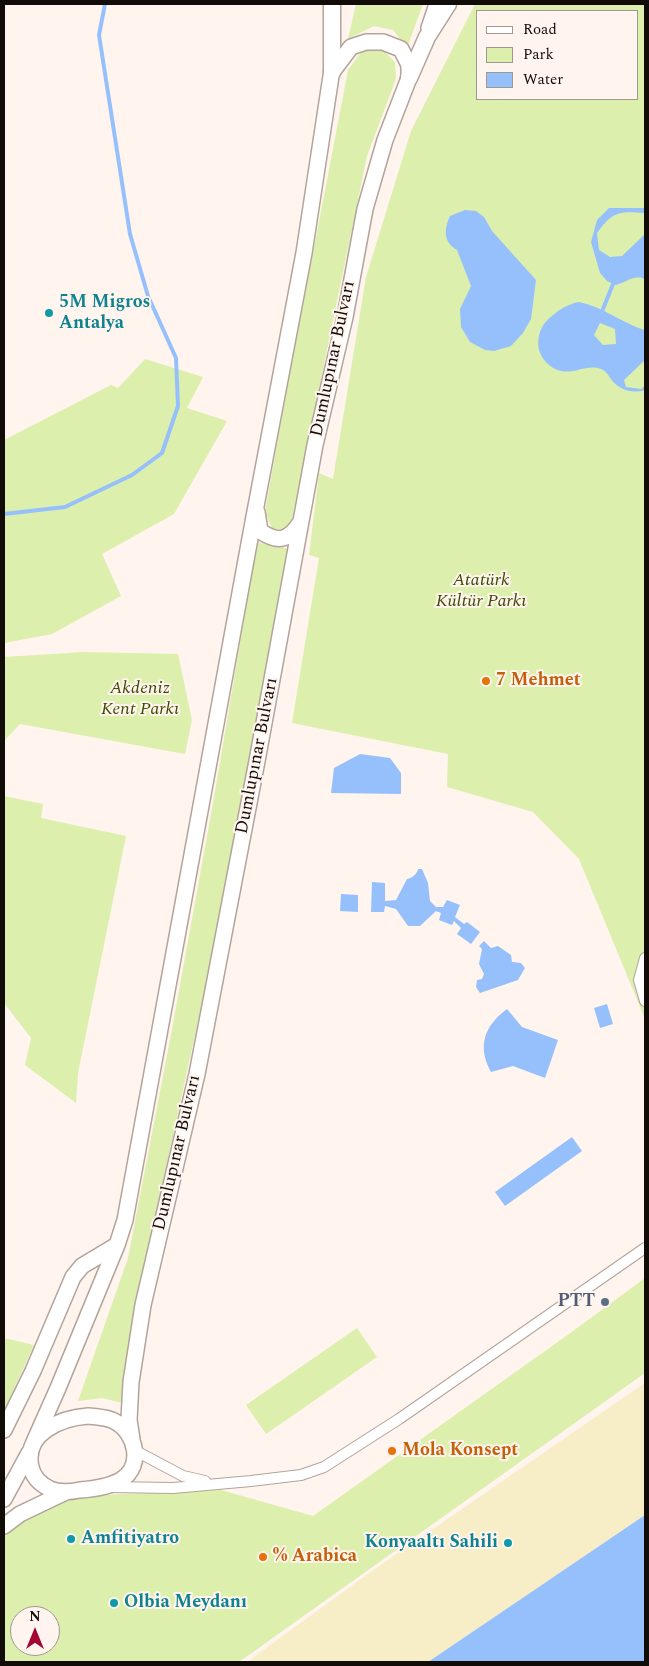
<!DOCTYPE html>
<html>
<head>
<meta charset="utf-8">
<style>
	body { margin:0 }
	#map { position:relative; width:649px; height:1666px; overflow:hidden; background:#fff4ee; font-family:Spectral,serif }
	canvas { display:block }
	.frame { position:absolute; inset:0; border:5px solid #120c09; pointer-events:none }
	.legend { position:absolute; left:476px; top:10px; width:162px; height:90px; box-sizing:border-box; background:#fff4ee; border:1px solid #a09792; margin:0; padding:6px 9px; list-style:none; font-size:15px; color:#120c09 }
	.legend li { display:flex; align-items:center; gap:10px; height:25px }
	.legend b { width:25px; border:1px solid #a09792 }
	.north { position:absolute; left:10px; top:1606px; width:50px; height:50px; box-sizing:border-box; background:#fff4ee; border:1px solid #a09792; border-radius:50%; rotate:0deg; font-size:14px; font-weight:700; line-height:20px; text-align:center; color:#120c09 }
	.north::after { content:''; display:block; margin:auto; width:18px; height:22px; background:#a40633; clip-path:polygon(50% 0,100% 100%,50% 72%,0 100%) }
</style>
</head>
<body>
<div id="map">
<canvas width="649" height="1666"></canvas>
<div class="frame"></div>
<ul class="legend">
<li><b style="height:6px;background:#fff"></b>Road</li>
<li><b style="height:14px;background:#ddefad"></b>Park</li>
<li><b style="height:14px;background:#96c0fc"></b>Water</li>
</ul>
<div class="north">N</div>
</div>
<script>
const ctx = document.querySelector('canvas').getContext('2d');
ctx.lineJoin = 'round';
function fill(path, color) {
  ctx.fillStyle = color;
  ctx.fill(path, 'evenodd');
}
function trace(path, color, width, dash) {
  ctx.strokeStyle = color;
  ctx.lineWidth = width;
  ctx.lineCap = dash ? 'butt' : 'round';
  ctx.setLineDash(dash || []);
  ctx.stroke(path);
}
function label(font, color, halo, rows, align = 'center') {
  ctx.font = font + ' Spectral,serif';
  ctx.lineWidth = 4;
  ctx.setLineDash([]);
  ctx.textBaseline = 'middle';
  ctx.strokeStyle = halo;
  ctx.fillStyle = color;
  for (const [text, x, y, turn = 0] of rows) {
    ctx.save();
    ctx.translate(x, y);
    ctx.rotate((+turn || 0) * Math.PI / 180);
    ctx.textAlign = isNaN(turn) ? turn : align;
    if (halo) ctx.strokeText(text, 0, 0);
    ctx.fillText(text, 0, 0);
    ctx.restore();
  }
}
fill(new Path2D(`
	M 356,4 L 423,4 L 407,48 L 393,30 L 374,26 L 348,39 Z
	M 475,4 L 645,4 L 645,1019 L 579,859 L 533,812 L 447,787 L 448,754 L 292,723 L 319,558 L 309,555 L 319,473 L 333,479 L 366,277 L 411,131 ZM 478,11 L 638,11 L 638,99 L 478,99 Z
	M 376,48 L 384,51 L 395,62 L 396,79 L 367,156 L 291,524 L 285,529 L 272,529 L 265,512 L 283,410 L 348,70 L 362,51 Z
	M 145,359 L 203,377 L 187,408 L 227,421 L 174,514 L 102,554 L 121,596 L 52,634 L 4,643 L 4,440 L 111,385 L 118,388 Z
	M 257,542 L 290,549 L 200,1012 L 138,1297 L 122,1403 L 102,1398 L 78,1401 L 128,1258 L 172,1029 L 215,792 Z
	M 84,652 L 178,654 L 192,720 L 185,754 L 20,724 L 4,741 L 4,657 Z
	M 4,796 L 43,804 L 41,818 L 126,836 L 78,1073 L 76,1103 L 25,1065 L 31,1038 L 4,1003 Z
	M 645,1278 L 645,1373 L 239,1662 L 4,1662 L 4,1533 L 48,1506 L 70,1499 L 99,1495 L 221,1490 L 313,1516 L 569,1334 ZM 20,1616 L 50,1616 L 50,1646 L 20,1646 Z
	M 357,1328 L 377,1357 L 266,1434 L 246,1405 Z
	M 4,1338 L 34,1345 L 4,1411 Z`), '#ddefad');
fill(new Path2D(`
	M 645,1383 L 645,1515 L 428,1662 L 247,1662 L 372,1571 Z`), '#f7edc7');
fill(new Path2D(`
	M 609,208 L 645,208 L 645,213 C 619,211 613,211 597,233 L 599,250 L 610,257 L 622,256 L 645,234 L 645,279 C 635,274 626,282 616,285 L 607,281 L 600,273 L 591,242 L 597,220 Z
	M 465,210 L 476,211 L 484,217 L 492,231 L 536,280 L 531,319 L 523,333 L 511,346 L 494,351 L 485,350 L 470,342 L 461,327 L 460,309 L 471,286 L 457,250 C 443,242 444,229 450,216 Z
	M 579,302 C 603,307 621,322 644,330 L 645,360 L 624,380 L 626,387 L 641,389 L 645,386 L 645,390 C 632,394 619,390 611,379 C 608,375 606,371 601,369 C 583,362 569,381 549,365 C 544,361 541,356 539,350 C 537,341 539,331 544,324 C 552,314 566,304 579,302 ZM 600,323 L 615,329 L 616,344 L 603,345 L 594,335 Z
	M 360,754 L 390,758 L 401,773 L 401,794 L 331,793 L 334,768 Z
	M 418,869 L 422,869 L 428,883 L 430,901 L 436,907 L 443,907 L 447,900 L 460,905 L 455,917 L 464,924 L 467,922 L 480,932 L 471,944 L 457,934 L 461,928 L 454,921 L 452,925 L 439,920 L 441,913 L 436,911 L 420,926 L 408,926 L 396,909 L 385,906 L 384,912 L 371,912 L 372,882 L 385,883 L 385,901 L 396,900 L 407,879 C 411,879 418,873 418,869 Z
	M 341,894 L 358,895 L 358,912 L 340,911 Z
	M 484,941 L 491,948 L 498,946 L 511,955 L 512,962 L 521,963 L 525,968 L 518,980 L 480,993 L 476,987 L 477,980 L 482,979 L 484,974 L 479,964 L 482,949 L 479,946 Z
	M 607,1004 L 613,1024 L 600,1028 L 594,1008 Z
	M 507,1009 L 522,1027 L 558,1040 L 545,1078 L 513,1066 L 491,1072 C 477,1047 484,1026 507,1009 Z
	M 572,1137 L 582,1151 L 505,1206 L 495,1192 Z
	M 645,1515 L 645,1662 L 428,1662 Z`), '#96c0fc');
trace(new Path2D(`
	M 603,309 L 613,284
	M 4,514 L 65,507 L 132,475 L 162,453 L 178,406 L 176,358 L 148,296 L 130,234 L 99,35 L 105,4`), '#96c0fc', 4);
const street = new Path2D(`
	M 645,958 L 639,980 L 645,1001
	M 134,1450 L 183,1476 L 205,1481
	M 109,1487 L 173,1488 L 251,1481 L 301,1475 L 324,1467 L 399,1419 L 645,1248`);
const secondary = new Path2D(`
	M 429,28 L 437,4
	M 257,512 L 260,531 C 278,543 288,541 300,523
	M 88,1416 C 96,1417 106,1417 114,1421 C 136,1432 144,1466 121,1480 C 109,1487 93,1489 80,1490 C 70,1492 59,1493 50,1489 C 40,1484 33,1477 31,1467 C 23,1433 61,1418 88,1416 Z
	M 4,1430 L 33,1371 L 73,1277 L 82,1266 L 117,1245
	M 132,1439 L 129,1420 L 131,1382 L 143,1305 L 197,1074 L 257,761 L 315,445 L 345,317 L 365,209 L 385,140 L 409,78 L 409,65 L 401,49 L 383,42 L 366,42 L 351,47 L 332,72
	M 34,1442 L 58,1388 L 117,1245 L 125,1220 L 253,522 L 304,253 L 333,63
	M 4,1499 L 29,1453
	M 4,1526 L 20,1514 L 66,1492`);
const primary = new Path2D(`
	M 332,72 L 332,4
	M 409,78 L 427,37 L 448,4`);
trace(street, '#b3a39a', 12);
trace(secondary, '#b3a39a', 18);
trace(primary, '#b3a39a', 19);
trace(street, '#fff', 10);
trace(secondary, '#fff', 15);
trace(primary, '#fff', 16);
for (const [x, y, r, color] of [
	[49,313,5,"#0f9aa8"],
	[486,681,5,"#e8710a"],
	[605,1302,5,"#5c6f8a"],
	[392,1451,5,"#e8710a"],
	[71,1539,5,"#0f9aa8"],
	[508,1543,5,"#0f9aa8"],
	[263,1557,5,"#e8710a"],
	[114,1603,5,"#0f9aa8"]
]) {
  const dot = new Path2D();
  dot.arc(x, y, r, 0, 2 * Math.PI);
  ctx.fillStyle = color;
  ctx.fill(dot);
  trace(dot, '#fff4ee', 2);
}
label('bold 18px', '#0d838f', '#fff4ee', [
	["5M Migros",59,303],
	["Antalya",59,324],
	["Amfitiyatro",81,1539],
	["Konyaaltı Sahili",498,1543,"right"],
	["Olbia Meydanı",124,1603]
], 'left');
label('18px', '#120c09', '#fff4ee', [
	["Dumlupınar Bulvarı",334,359,-78],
	["Dumlupınar Bulvarı",258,756,-79],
	["Dumlupınar Bulvarı",178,1153,-77]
]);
label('italic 18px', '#3d4a01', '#fff4ee', [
	["Atatürk",481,581],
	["Kültür Parkı",481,602],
	["Akdeniz",140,689],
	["Kent Parkı",140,710]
]);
label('bold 18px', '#c56008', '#fff4ee', [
	["7 Mehmet",496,681],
	["Mola Konsept",402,1451],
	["% Arabica",273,1557]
], 'left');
label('bold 18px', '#4e5e75', '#fff4ee', [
	["PTT",595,1302]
], 'right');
</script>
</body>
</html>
